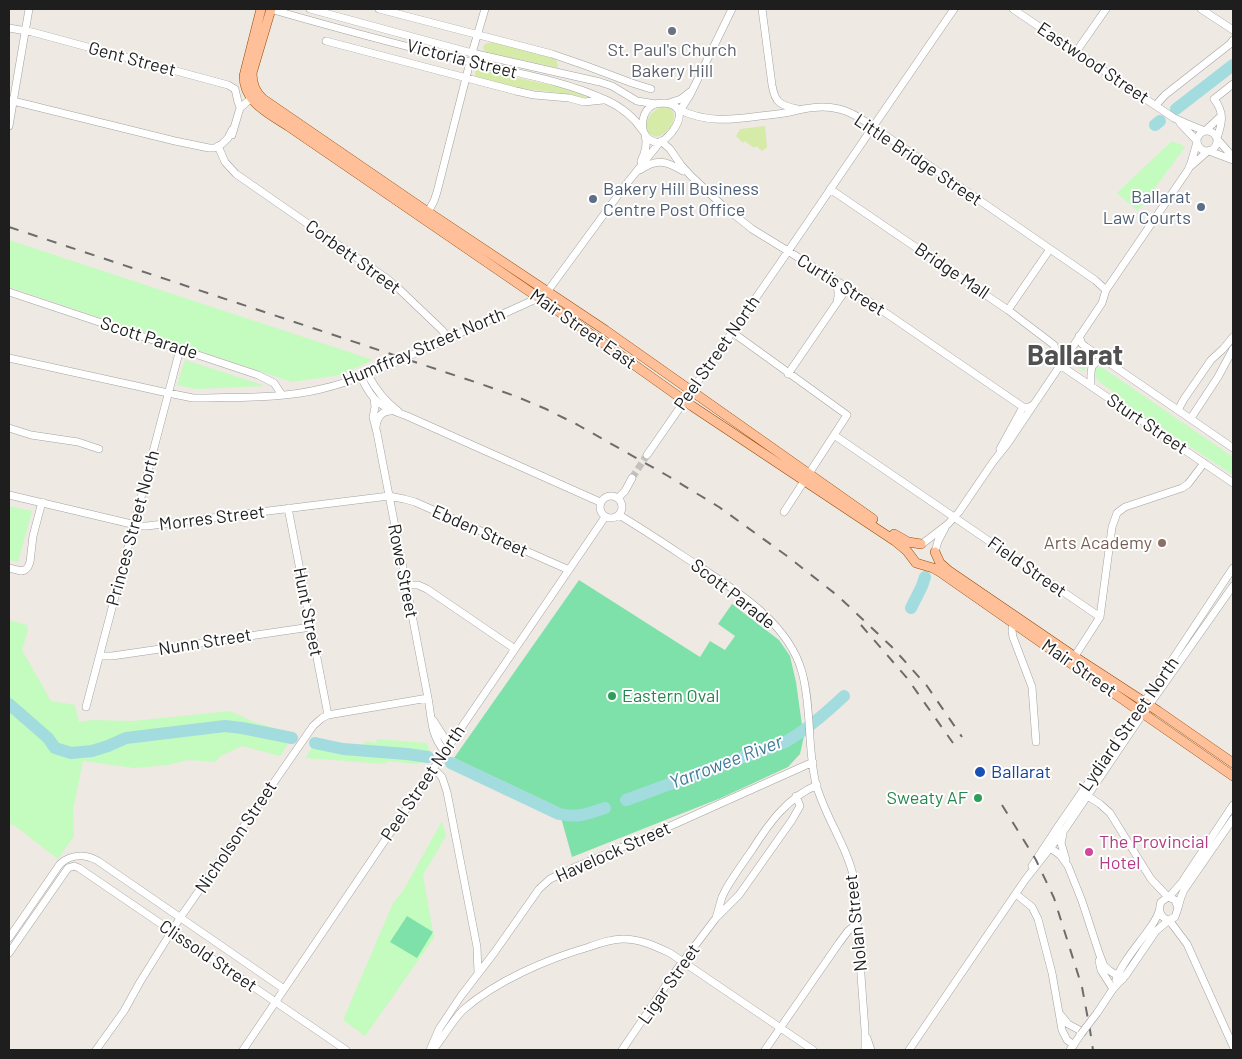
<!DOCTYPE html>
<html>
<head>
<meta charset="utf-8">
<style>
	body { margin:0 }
	#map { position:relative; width:1242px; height:1059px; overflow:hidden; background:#efe9e3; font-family:Barlow,sans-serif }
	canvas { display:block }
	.frame { position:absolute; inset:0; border:10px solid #1e1e1e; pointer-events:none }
</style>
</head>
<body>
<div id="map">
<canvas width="1242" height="1059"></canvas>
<div class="frame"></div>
</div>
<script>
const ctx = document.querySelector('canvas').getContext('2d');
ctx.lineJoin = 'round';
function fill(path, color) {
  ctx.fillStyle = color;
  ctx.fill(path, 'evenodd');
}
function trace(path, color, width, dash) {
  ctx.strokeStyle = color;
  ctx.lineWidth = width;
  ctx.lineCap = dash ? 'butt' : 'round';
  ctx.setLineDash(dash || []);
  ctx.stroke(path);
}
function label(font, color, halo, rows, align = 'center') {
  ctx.font = font + ' Barlow,sans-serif';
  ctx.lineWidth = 4;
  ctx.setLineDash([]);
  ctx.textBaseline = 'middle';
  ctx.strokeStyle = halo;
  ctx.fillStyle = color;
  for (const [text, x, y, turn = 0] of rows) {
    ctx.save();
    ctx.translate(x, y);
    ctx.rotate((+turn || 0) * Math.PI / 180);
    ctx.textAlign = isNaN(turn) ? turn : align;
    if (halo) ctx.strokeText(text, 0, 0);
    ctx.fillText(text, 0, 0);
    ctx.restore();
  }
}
fill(new Path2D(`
	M 492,42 L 551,57 L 557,61 L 558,68 L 486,52 L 484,50 L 483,47 L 485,44 Z
	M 478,69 L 555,86 L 586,96 L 584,98 L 568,94 L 520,88 L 475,77 L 475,71 Z
	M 661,107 C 689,106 665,144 652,135 C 639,127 650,111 661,107 Z
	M 765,126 L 767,147 L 762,151 L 756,146 L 754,148 L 745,141 L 743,143 L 736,136 L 740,129 Z`), '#d5eba7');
fill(new Path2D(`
	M 1172,141 C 1177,144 1181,144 1185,147 L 1138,211 L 1117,193 Z
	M 9,240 L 373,360 L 340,375 L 292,382 L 9,287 Z
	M 1077,349 L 1081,350 L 1092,358 L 1087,364 L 1084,371 C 1074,365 1062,359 1077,349 Z
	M 185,360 L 263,385 L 263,386 L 196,389 L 177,385 Z
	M 1099,367 L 1103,368 L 1233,457 L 1233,475 L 1121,401 L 1119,396 L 1117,397 C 1114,394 1112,390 1108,388 C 1101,382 1093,380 1095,369 Z
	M 9,506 L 32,511 L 18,562 L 9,560 Z
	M 9,620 L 27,625 L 28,630 L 22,650 L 51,701 L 75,705 L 79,722 L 93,720 L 133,721 L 230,711 L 254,722 L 295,734 L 280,756 L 242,746 L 219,757 L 216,762 L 188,760 L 168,765 L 134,768 L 83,761 L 73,810 L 74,836 L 58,859 L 15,826 L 9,824 Z
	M 318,739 L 364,746 L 365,741 L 376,743 L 377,739 L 427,743 L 430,753 L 428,761 L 417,764 L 388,761 L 385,764 L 305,758 Z
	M 442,821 L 446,836 L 423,875 L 434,938 L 365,1036 L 343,1020 L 393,903 L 403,891 Z`), '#c4fbbe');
fill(new Path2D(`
	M 579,580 L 700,657 L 710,641 L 725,650 L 735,636 L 718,624 L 732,604 L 779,640 L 790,656 L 796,682 L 802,725 L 804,736 L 800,754 L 788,767 L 721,798 L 572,857 L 558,807 L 454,758 Z
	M 407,916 L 433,932 L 417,958 L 390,942 Z`), '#7ee1a9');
trace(new Path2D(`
	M 1232,9 L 1233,10`), '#a2dcde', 2);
trace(new Path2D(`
	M 1176,109 L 1233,65
	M 1155,125 L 1160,121
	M 911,608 L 922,586 L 925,577
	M 9,704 L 48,738 L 55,748 L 71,753 L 92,751 L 108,746 L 126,738 L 225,726 L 242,728 L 292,738
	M 315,743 L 343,749 L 407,754 L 428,757
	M 451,763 L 559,814 C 577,818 588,814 605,808
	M 626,800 L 785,742 C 807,730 826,713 844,696`), '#a2dcde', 12);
trace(new Path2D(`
	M 632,478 L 647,455`), '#c5c0bc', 7, [7, 3.5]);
const minor = new Path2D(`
	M 270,9 C 336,28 403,46 470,62 C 515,73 563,80 606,100 C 621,107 634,117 643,131
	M 310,9 L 472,53 L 600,82 L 612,86 L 637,101 L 656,104
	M 379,9 L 552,54 L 584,65 L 632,83 L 651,89
	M 762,9 L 772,85 C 775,103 780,105 797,109
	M 1013,9 L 1132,90 L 1174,118 L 1185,123 L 1205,131
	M 1201,9 L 1233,30
	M 9,28 L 32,32 L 228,85 L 235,89 L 238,102 L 240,107
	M 326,41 L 516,91 L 534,95 L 569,98 L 584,102 L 603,100
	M 1076,52 L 1106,9
	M 472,53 L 485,9
	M 9,100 L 175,141 L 209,148 L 215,148 L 222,144 L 228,138 L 232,130
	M 665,103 C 685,106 681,120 672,132 C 669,135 665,141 660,142 C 656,143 652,141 649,139 C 638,130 642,111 653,105 C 657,103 661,103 665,103 Z
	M 669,103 L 681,99 L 690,92
	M 1156,105 L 1165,95 L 1230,44 L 1233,40
	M 678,109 C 706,123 730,120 760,116 C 770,115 780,114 790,112 C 806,108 822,105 839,109 C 855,113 869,124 882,133 L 1095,280 L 1106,290
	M 679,112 L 690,95 L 732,9
	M 1180,123 L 1197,141
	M 9,126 L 29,9
	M 1206,130 L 1221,116
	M1197 141a10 10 0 1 1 20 0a10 10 0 1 1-20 0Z
	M 232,135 L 240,108 L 254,96
	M 1217,138 C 1222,123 1225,113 1214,99 L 1233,84
	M 1217,139 L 1233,157
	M 661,141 L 670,149 L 681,165 L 691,176 L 722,205 L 752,229 L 861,296 L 1023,407 L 1030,407 L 1034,404
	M 218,146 L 225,162 L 236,174 L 386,278 L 399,289 L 442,330 L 449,339
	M 1209,151 L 1233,160
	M 641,161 C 645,153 648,145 645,135
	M 1191,166 L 1208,151
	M 640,170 C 657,158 666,161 683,171
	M 830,189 L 1008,310 L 1054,345 L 1060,365
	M 428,212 L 434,201 L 437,192 L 470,62
	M 833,279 C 838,286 839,295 837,302
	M 9,292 L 258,375 L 274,383 L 282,395
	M 1008,310 L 1050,249
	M 732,332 L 847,415 L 784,512
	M 1079,336 L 1082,344 L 1086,347 L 1233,448
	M 9,358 L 168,393 L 193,398 L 207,398 C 245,397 284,398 321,389 C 356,381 388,366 420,351 C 460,333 499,316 538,298 L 547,292 L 624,187 L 660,142
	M 1060,365 L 1233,483
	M 788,374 L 847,288
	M 368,375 C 376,390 384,401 398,411
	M 361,377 C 373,403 381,407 407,416 L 600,502
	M 1091,386 C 1091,372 1088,360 1106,361
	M 374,399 L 375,407 L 373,417 L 377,433 L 428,698 C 432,719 430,734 445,752
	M 1178,410 L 1184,399 L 1211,360 L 1223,349 L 1233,337
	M 1191,418 L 1218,377 L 1233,349
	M 376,427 C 377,418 381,411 391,411
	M 9,428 L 31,435 L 78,442 L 99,449
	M 834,435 L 1100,617
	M 1000,449 L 1023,407
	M 647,455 L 780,263 L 866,137 L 954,9
	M 9,495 L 140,526 L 147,526 L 389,496 L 404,499 L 415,502 L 569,570
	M600 507a11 11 0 1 1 22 0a11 11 0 1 1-22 0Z
	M 618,498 L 625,491 L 632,478
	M 288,508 L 328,715
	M 619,515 C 641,528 662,542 683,556 C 727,585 787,618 802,672 C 812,708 807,748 816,784 C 825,817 847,846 854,879 L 865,1030 L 865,1050
	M 922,544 L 948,524 L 959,512 L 993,462 L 1008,443 L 1102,303 L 1106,290 L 1188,170 L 1191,163 L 1197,142
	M 935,552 L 938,541 L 945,528
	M 9,568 L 21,571 L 25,570 L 28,567 L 30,562 L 33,536 L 42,502
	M 406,585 L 418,585 L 427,589 L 515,649
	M 1013,622 L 1012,631 L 1013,637 L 1032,687 L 1036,742
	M 100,656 L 112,656 L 311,627
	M 1073,659 L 1100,617 L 1112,527 L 1117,513 L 1125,507 L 1182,488 L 1188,484 L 1204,463
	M 86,707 L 180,349
	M 433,720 L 449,745
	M 433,768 L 442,777 L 447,792 L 477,947 L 478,973
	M 1086,795 L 1100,804 L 1110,813 L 1151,879 L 1168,897
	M 1063,834 L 1061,843 L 1066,860
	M 1048,846 L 1060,855 L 1068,866 L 1082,901 L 1099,953 L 1104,966 L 1110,971 L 1123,979
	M 1032,866 L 1059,825 L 1149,695 L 1233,568
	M 68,868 L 74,866 L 79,868 L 346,1050
	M 1016,894 L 1032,907 L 1038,919 L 1052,973 L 1062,1030 L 1067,1040 L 1074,1045
	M 1168,897 L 1175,900 L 1178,908 L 1175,917 L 1169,920 C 1160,918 1158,910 1161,902 Z
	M 1169,897 L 1182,882 L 1233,805
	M 1178,908 L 1181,897 L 1184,890 L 1233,819
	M 716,918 L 722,897 L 726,889 C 734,875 743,863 752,850 C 769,823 787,798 817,785
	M 1169,920 L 1187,944 L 1233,1046
	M 9,938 L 60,864 C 71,854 85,854 98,861 L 284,989
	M 9,953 L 68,868
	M 1099,961 L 1101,970 L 1113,989
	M 1116,980 C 1121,964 1137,946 1147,932 C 1152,925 1157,919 1159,911
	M 1097,1013 L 1113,989 L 1126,975 L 1156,931 L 1169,920
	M 1060,1014 L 1068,1024 L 1083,1032
	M 867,1038 L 871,1050
	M 96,1050 L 124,1011 L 140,982 L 180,918 L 313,726 L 322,718 L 328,715 L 428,698
	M 243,1050 L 442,756 L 605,517
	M 430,1050 L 439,1029 L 461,996 L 494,953 L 539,889 L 550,879 L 578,866 L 648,836 L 813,762
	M 433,1050 C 443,1038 452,1021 463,1010 C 496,981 547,959 589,947 C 600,943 611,939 623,939 C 640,939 655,946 670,953 L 813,1050
	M 622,1050 L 675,972 L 716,918 L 739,895 L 792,820 L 800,806 L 796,796
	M 765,1050 L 839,943 L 848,931 L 857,924
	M 909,1050 L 1025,880 L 1065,829 L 1138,721 L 1233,586
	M 1070,1050 L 1081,1034`);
const major = new Path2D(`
	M 261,9 L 244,76 C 244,102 268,113 288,126 L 574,322 L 692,406 L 895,541 L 907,551 L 916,563 L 933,568 L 940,572 L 1089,676 L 1233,776
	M 271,9 L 252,73 C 252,83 255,92 263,99 L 419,206 L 605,330 L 873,519
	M 894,534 L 908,542 L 921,544
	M 935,552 L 940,563 L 949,571 L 1075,657 L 1158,711 L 1233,763`);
trace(minor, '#a2a2a2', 8);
trace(major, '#974a00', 10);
trace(minor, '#fff', 7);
trace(major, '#ffc099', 9);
trace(new Path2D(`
	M 9,227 L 481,384 L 515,396 L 546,409 L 578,425 L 668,476 L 719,507 L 787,556 L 838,596 L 893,648 L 927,686 L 962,737
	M 861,625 L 907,678 L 953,743
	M 1002,805 L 1036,860 L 1054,898 L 1082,987 L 1090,1030 L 1093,1050`), '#6c6c6c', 2, [10, 10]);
const minorBridge = new Path2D(`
	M 1081,1034 L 1097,1013`);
trace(minorBridge, '#a2a2a2', 8, []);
trace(minorBridge, '#fff', 7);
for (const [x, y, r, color] of [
	[672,31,5,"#6b7280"],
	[593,199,5,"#5c6f8a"],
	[1201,207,5,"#5c6f8a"],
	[1162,543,5,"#8d6e63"],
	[612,696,5,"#2e9e5b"],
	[980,772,6,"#1a4fb4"],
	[978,798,5,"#2e9e5b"],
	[1089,852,5,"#d1479c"]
]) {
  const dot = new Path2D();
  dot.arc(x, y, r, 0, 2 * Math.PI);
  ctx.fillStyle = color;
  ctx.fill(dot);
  trace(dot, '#fff', 2);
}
label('18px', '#5b616d', '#fff', [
	["St. Paul's Church",672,50],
	["Bakery Hill",672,71]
]);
label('18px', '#1e1e1e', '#fff', [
	["Gent Street",132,59,15],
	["Victoria Street",462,59,14],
	["Eastwood Street",1093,63,34],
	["Little Bridge Street",918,160,34],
	["Corbett Street",353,257,36],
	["Bridge Mall",952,271,34],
	["Curtis Street",841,285,32],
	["Mair Street East",583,329,35],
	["Scott Parade",149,338,18],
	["Humffray Street North",424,347,-23],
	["Peel Street North",717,353,-55],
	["Sturt Street",1147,424,34],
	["Morres Street",212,518,-7],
	["Princes Street North",133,528,-75],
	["Ebden Street",480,531,24],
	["Field Street",1027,567,35],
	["Rowe Street",403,571,79],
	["Scott Parade",733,594,38],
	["Hunt Street",308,612,79],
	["Nunn Street",205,642,-9],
	["Mair Street",1079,668,35],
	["Lydiard Street North",1129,724,-55],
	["Peel Street North",423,783,-56],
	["Nicholson Street",236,837,-56],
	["Havelock Street",613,852,-24],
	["Nolan Street",856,923,-96],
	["Clissold Street",208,956,34],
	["Ligar Street",669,984,-55]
]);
label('18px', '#4e5e75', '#fff', [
	["Bakery Hill Business",603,189],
	["Centre Post Office",603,210],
	["Ballarat",1191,197,"right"],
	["Law Courts",1191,218,"right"]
], 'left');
label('18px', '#785e54', '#fff', [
	["Arts Academy",1152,543]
], 'right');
label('18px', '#27864d', '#fff', [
	["Eastern Oval",622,696],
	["Sweaty AF",968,798,"right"]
], 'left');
label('18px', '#164399', '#fff', [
	["Ballarat",991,772]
], 'left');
label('18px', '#b23c85', '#fff', [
	["The Provincial",1099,842],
	["Hotel",1099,863]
], 'left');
label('italic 19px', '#3f7c99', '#fff', [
	["Yarrowee River",726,762,-21]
]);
label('bold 28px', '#515151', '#fff', [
	["Ballarat",1075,356]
]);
</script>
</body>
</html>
